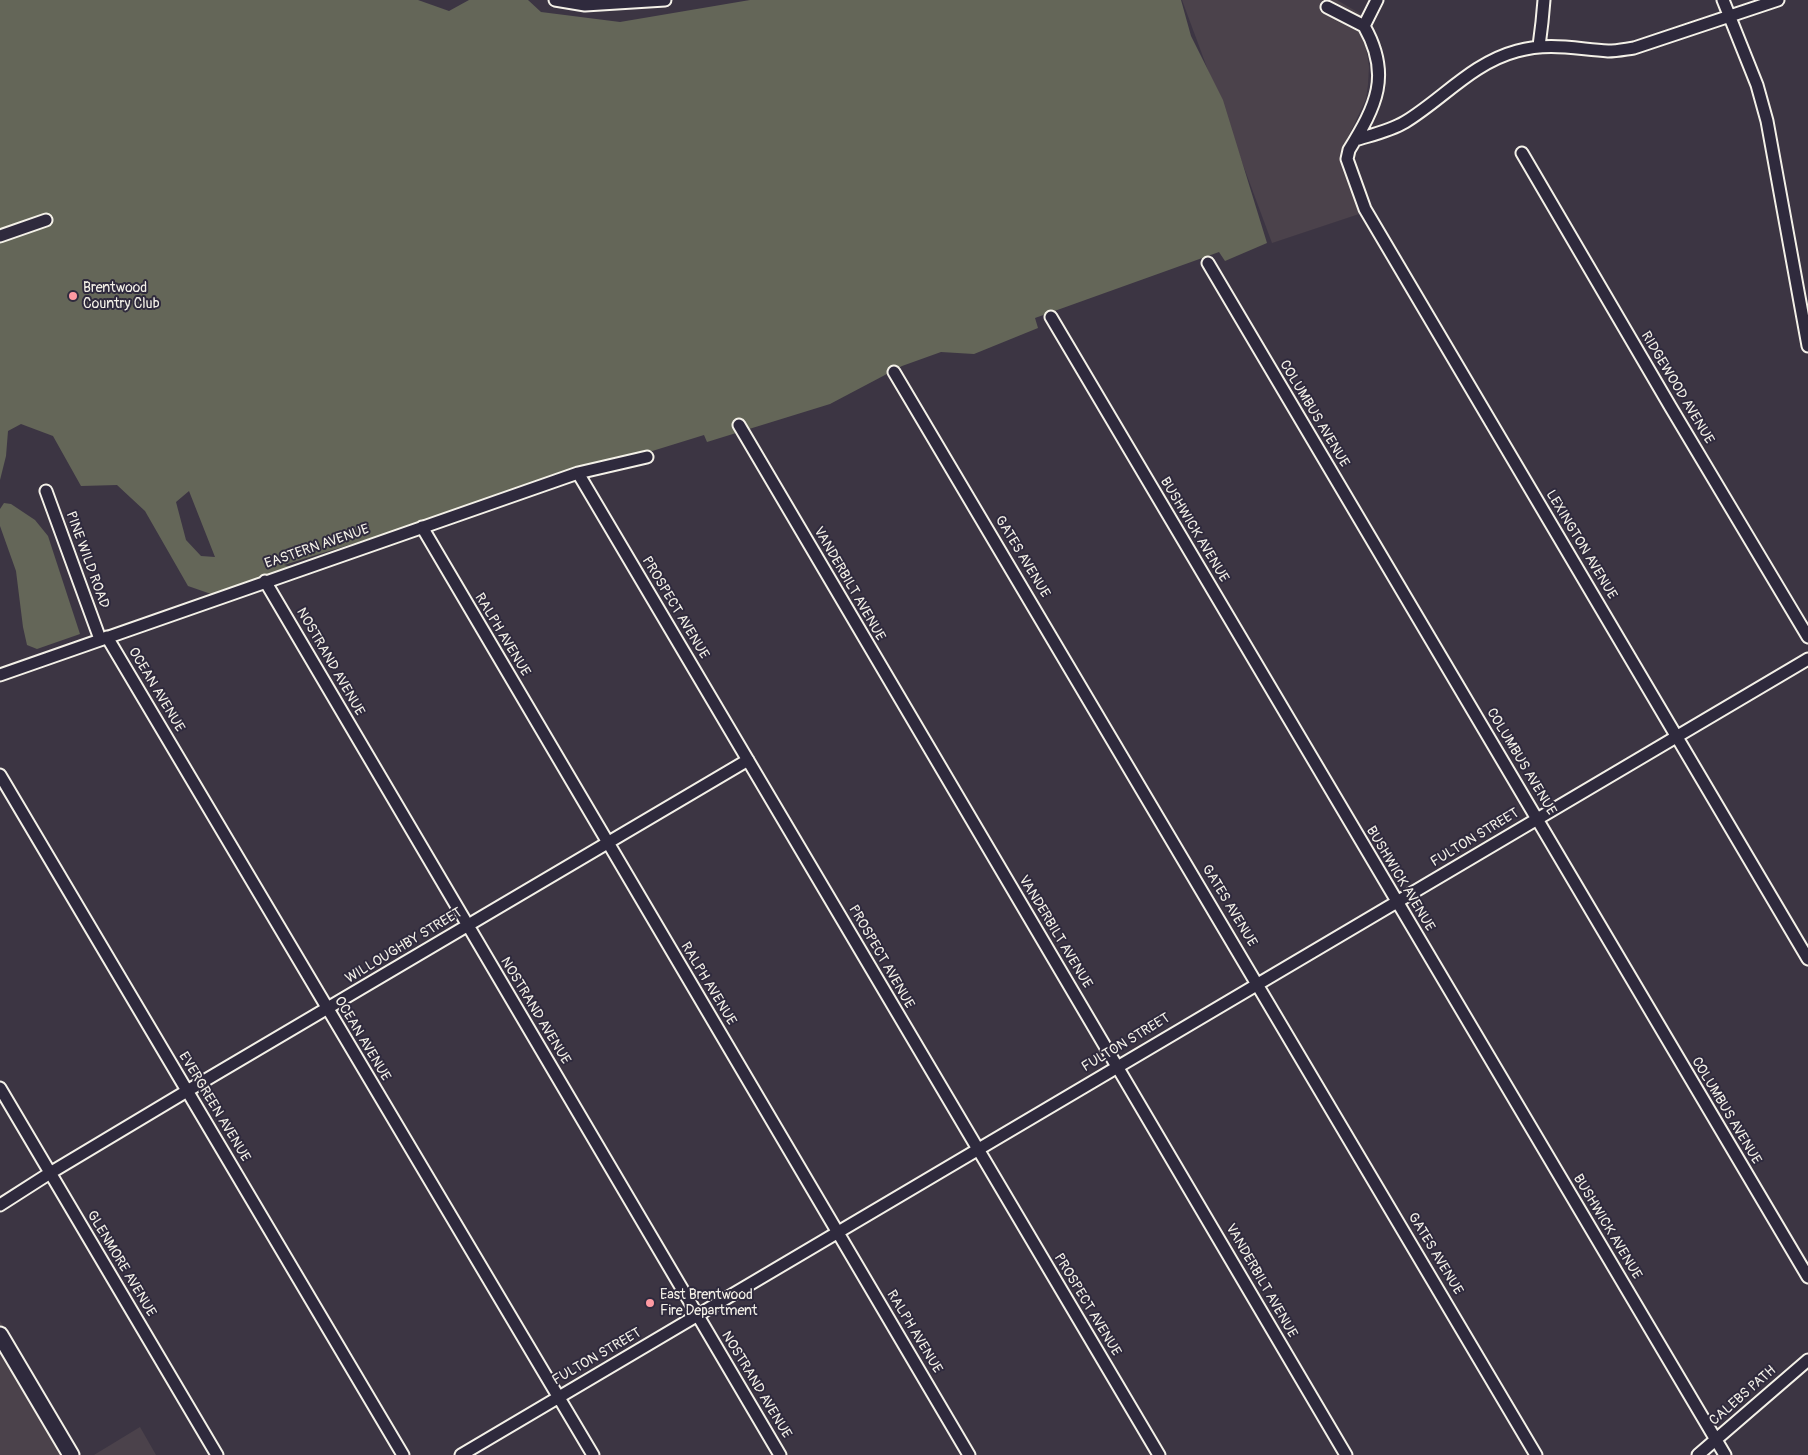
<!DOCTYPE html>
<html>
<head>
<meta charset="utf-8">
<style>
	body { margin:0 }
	canvas { display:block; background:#3c3543 }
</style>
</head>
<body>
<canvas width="1808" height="1455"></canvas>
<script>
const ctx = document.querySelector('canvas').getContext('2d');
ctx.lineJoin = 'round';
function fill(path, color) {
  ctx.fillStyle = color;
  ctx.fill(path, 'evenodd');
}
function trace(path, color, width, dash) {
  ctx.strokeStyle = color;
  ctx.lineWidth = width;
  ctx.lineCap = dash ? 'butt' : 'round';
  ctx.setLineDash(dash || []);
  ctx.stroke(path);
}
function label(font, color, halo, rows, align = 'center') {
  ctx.font = font + ' Pangolin,sans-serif';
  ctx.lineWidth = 4;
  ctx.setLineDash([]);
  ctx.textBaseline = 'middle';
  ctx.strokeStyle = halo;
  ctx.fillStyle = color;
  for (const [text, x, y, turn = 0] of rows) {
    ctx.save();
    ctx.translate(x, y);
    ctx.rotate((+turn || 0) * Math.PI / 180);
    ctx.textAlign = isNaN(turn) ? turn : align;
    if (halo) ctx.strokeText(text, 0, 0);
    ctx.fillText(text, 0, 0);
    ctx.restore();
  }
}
fill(new Path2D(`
	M 1182,0 L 1337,0 L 1364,16 L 1359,31 L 1364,34 L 1369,67 L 1368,84 L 1366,99 L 1342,150 L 1341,157 L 1341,165 L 1359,214 L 1272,243 Z
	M 0,1321 L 79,1455 L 0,1455 Z
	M 140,1427 L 156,1455 L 94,1455 Z`), '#4b424b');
fill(new Path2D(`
	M 0,0 L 418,0 L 449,11 L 469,0 L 528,0 L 541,12 L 620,22 L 750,0 L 1181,0 L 1191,36 L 1223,100 L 1267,243 L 1225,261 L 1219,252 L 1035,318 L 1038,328 L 974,354 L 941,352 L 902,366 L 830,404 L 707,442 L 704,435 L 284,565 L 291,567 L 214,595 L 188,586 L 145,511 L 117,485 L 81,486 L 53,436 L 21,424 L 8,431 L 6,456 L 0,480 ZM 189,491 L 215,557 L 201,556 L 186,540 L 176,502 Z
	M 4,503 L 11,504 L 35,520 L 48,536 L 80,634 L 37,649 L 27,645 L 23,627 L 16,571 L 0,526 L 0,509 Z`), '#646658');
const minor = new Path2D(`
	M 555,0 L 585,5 L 665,0
	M 1377,0 L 1364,26 C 1392,75 1376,106 1349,150 L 1347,159 L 1365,209 L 1808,959
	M 1723,0 L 1757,85 L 1767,121 L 1808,346
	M 1327,7 L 1364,26
	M 1539,46 L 1542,22 L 1544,0
	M 1355,140 C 1371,135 1390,131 1405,122 C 1443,99 1472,63 1517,51 C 1549,42 1576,49 1608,51 C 1617,51 1626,49 1634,48 L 1778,0
	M 1522,153 L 1670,406 L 1808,637
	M 0,236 L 46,220
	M 1208,263 L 1808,1277
	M 1051,317 L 1725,1455
	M 894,372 L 1536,1455
	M 739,425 L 1346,1455
	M 578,473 L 1159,1455
	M 46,491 L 100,639
	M 422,527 L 969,1455
	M 265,581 L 780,1455
	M 107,637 L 593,1455
	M 0,675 L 578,473 L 647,457
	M 0,775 L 403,1455
	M 0,1088 L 217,1455
	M 0,1205 L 50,1173 L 187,1091 L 748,760
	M 461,1455 L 1808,659
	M 1698,1455 L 1808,1360`);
const major = new Path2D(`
	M 0,1335 L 71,1455`);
trace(minor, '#f4f1e8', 15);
trace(major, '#f4f1e8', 19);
trace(minor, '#2f2a3d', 11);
trace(major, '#2f2a3d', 15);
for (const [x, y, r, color] of [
	[73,296,5,"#ff9aa2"],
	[650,1303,5,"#ff9aa2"]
]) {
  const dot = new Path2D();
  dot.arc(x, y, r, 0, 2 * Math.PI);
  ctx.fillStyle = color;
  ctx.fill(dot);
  trace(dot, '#2f2a3d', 2);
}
label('14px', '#f4f1e8', '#2f2a3d', [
	["Brentwood",83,288],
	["Country Club",83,304],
	["East Brentwood",660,1295],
	["Fire Department",660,1311]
], 'left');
label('14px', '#f4f1e8', '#2f2a3d', [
	["RIDGEWOOD AVENUE",1677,388,59],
	["COLUMBUS AVENUE",1314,414,59],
	["BUSHWICK AVENUE",1194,530,59],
	["LEXINGTON AVENUE",1581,545,59],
	["EASTERN AVENUE",317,547,-19],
	["GATES AVENUE",1022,557,59],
	["PINE WILD ROAD",87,560,70],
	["VANDERBILT AVENUE",849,584,60],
	["PROSPECT AVENUE",675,608,59],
	["RALPH AVENUE",502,635,59],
	["NOSTRAND AVENUE",330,662,60],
	["OCEAN AVENUE",156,690,59],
	["COLUMBUS AVENUE",1521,762,59],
	["FULTON STREET",1475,838,-31],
	["BUSHWICK AVENUE",1400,879,59],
	["GATES AVENUE",1229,906,59],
	["VANDERBILT AVENUE",1055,932,59],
	["WILLOUGHBY STREET",404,946,-31],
	["PROSPECT AVENUE",881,957,60],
	["RALPH AVENUE",708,984,59],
	["NOSTRAND AVENUE",535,1011,59],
	["OCEAN AVENUE",362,1039,59],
	["FULTON STREET",1126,1043,-31],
	["EVERGREEN AVENUE",214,1107,59],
	["COLUMBUS AVENUE",1726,1111,59],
	["BUSHWICK AVENUE",1607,1227,59],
	["GATES AVENUE",1435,1254,59],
	["GLENMORE AVENUE",121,1264,59],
	["VANDERBILT AVENUE",1261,1281,60],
	["PROSPECT AVENUE",1087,1305,59],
	["RALPH AVENUE",914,1332,59],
	["FULTON STREET",597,1357,-30],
	["NOSTRAND AVENUE",756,1385,59],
	["CALEBS PATH",1743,1396,-41]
]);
</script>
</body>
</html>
